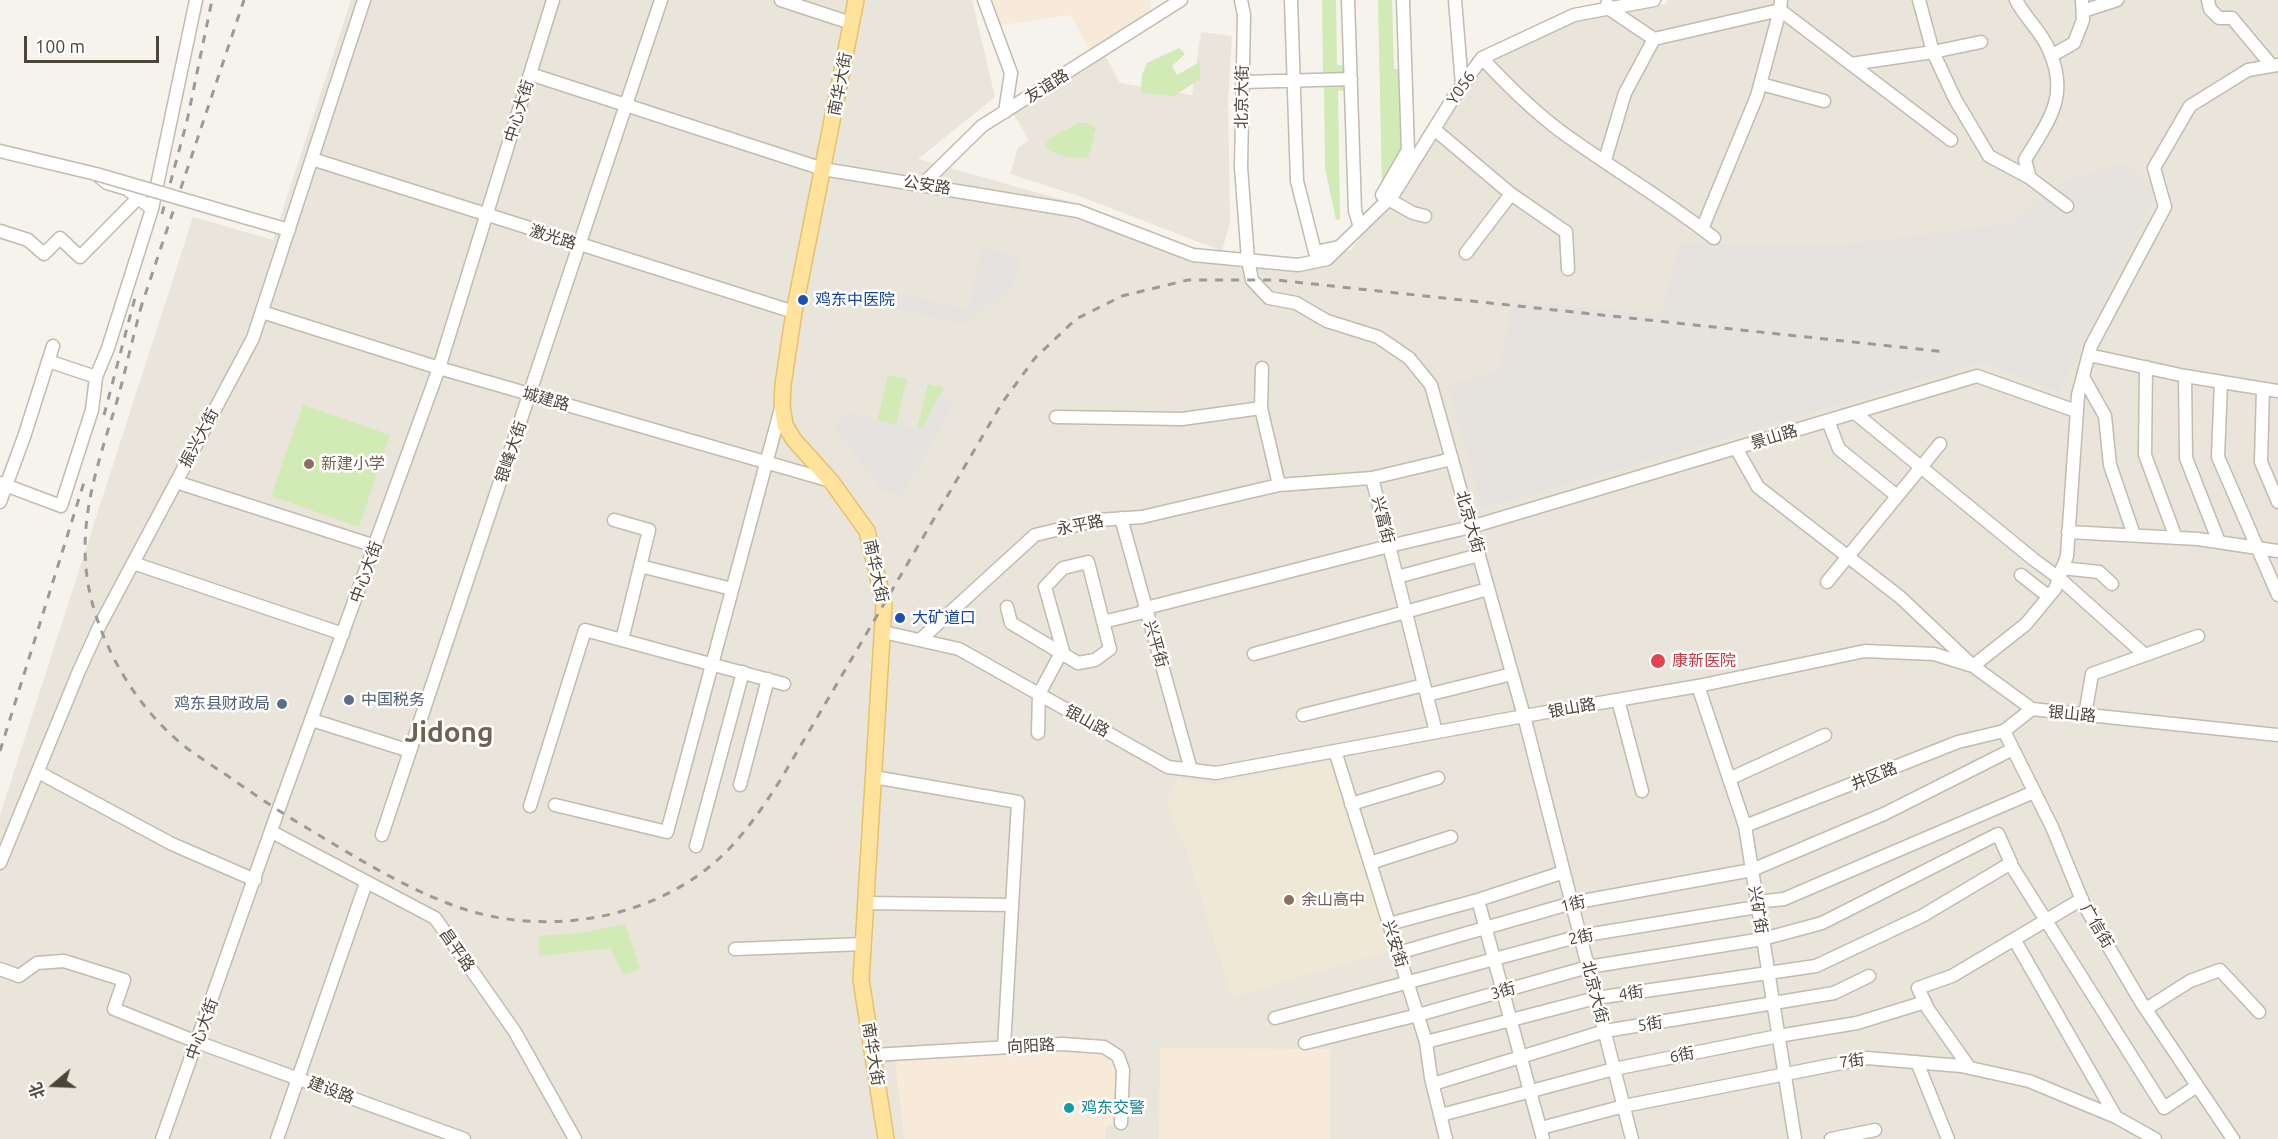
<!DOCTYPE html>
<html>
<head>
<meta charset="utf-8">
<style>
	body { margin:0 }
	#map { position:relative; width:2278px; height:1139px; overflow:hidden; background:#f6f3ec; font-family:Ubuntu,"Noto Sans SC",sans-serif }
	canvas { display:block }
	.north { position:absolute; left:24px; top:1055px; width:60px; height:60px; -webkit-text-stroke:4px #fff; paint-order:stroke; rotate:251deg; font-size:16px; font-weight:700; line-height:24px; text-align:center; color:#4b4439 }
	.north::after { content:''; display:block; margin:auto; width:21px; height:27px; background:#4b4439; clip-path:polygon(50% 0,100% 100%,50% 72%,0 100%) }
	.scale { position:absolute; left:24px; top:36px; width:135px; height:27px; box-sizing:border-box; border:3px solid #4b4439; border-top:0; padding-left:8px; font-size:18px; line-height:21px; white-space:nowrap; color:#4b4439; -webkit-text-stroke:4px #fff; paint-order:stroke }
</style>
</head>
<body>
<div id="map">
<canvas width="2278" height="1139"></canvas>
<div class="north">北</div>
<div class="scale">100 m</div>
</div>
<script>
const ctx = document.querySelector('canvas').getContext('2d');
ctx.lineJoin = 'round';
function fill(path, color) {
  ctx.fillStyle = color;
  ctx.fill(path, 'evenodd');
}
function trace(path, color, width, dash) {
  ctx.strokeStyle = color;
  ctx.lineWidth = width;
  ctx.lineCap = dash ? 'butt' : 'round';
  ctx.setLineDash(dash || []);
  ctx.stroke(path);
}
function label(font, color, halo, rows, align = 'center') {
  ctx.font = font + ' Ubuntu,"Noto Sans SC",sans-serif';
  ctx.lineWidth = 5;
  ctx.setLineDash([]);
  ctx.textBaseline = 'middle';
  ctx.strokeStyle = halo;
  ctx.fillStyle = color;
  for (const [text, x, y, turn = 0] of rows) {
    ctx.save();
    ctx.translate(x, y);
    ctx.rotate((+turn || 0) * Math.PI / 180);
    ctx.textAlign = isNaN(turn) ? turn : align;
    if (halo) ctx.strokeText(text, 0, 0);
    ctx.fillText(text, 0, 0);
    ctx.restore();
  }
}
fill(new Path2D(`
	M 351,0 L 972,0 L 995,97 L 918,159 L 1085,206 L 1184,260 L 1307,267 L 1352,249 L 1480,66 L 1574,19 L 1665,4 L 1668,0 L 2278,0 L 2278,1139 L 0,1139 L 0,815 L 193,217 L 273,240 Z
	M 1201,32 L 1232,36 L 1228,100 L 1230,222 L 1222,251 L 1079,196 L 1010,174 L 1018,148 L 1029,140 L 1013,113 L 1105,55 L 1120,83 L 1192,95 Z`), '#eae5da');
fill(new Path2D(`
	M 988,0 L 1151,0 L 1150,10 L 1141,21 L 1091,52 L 1070,15 L 1001,25 Z
	M 1160,1048 L 1330,1049 L 1330,1139 L 1159,1139 Z
	M 1080,1049 L 1097,1051 L 1113,1062 L 1115,1066 L 1116,1125 L 1106,1126 L 1105,1139 L 904,1139 L 895,1060 Z`), '#f7ead8');
fill(new Path2D(`
	M 2123,163 L 2156,193 L 2059,392 L 1983,362 L 1483,509 L 1448,385 L 1499,372 L 1513,301 L 1661,314 L 1679,243 L 1828,246 L 2011,224 L 2062,182 Z`), '#e6e2dd');
fill(new Path2D(`
	M 1333,760 L 1393,950 L 1232,997 L 1186,851 L 1166,801 L 1178,778 L 1212,785 Z`), '#efe8d6');
fill(new Path2D(`
	M 1322,0 L 1336,0 L 1337,65 L 1346,66 L 1343,75 L 1323,75 Z
	M 1378,0 L 1392,0 L 1394,69 L 1402,69 L 1405,150 L 1382,190 Z
	M 1179,48 L 1185,54 L 1172,66 L 1177,75 L 1200,62 L 1200,79 L 1174,96 L 1141,93 L 1142,75 L 1147,63 Z
	M 1324,85 L 1344,85 L 1347,90 L 1338,91 L 1340,219 L 1336,220 L 1325,168 Z
	M 1078,123 L 1087,123 L 1096,128 L 1088,157 C 1074,160 1060,156 1047,149 L 1046,144 L 1049,139 Z
	M 888,375 L 907,379 L 896,425 L 877,421 Z
	M 928,384 L 944,388 L 923,430 L 917,428 Z
	M 303,405 L 390,435 L 359,527 L 271,496 Z
	M 625,924 L 640,969 L 623,975 L 611,948 L 539,956 L 539,936 L 580,933 Z`), '#d2eab5');
fill(new Path2D(`
	M 982,248 L 1020,256 L 1015,283 L 992,306 L 984,305 L 964,324 L 879,306 L 882,290 L 968,310 Z
	M 939,394 L 955,402 L 903,495 L 884,492 L 833,425 L 848,412 L 921,431 Z`), '#e5e3e0');
const minor = new Path2D(`
	M 781,0 L 851,23
	M 984,0 L 1011,73 L 1005,112
	M 1241,0 L 1244,15 L 1241,167 L 1248,260 L 1252,280 L 1269,298 L 1296,303 L 1327,321 L 1378,337 L 1409,358 L 1431,385 L 1524,716 L 1632,1139
	M 1291,0 L 1297,181 L 1315,252 L 1339,247
	M 1348,0 L 1355,211 L 1360,227
	M 1455,0 L 1462,85
	M 1781,0 L 1780,10 L 1951,140
	M 1919,0 L 1933,52 L 1955,99 L 1989,156 L 2030,178 L 2025,160 C 2048,121 2070,97 2049,50 C 2042,32 2025,18 2016,0
	M 2208,0 L 2210,9 L 2219,18 L 2232,18 L 2272,66
	M 2083,11 L 2117,0
	M 1654,39 L 1780,10 L 1757,96 L 1702,229
	M 2051,56 L 2074,43 L 2083,20 L 2082,0
	M 1482,58 C 1507,85 1533,111 1563,133 C 1613,169 1666,200 1714,238
	M 1851,64 L 1933,52 L 1981,42
	M 530,74 L 823,169 L 1078,211 L 1193,255 L 1298,265 L 1327,259 L 1393,195 L 1457,92 L 1482,58 L 1574,15 L 1654,0
	M 1243,82 L 1351,79
	M 1761,84 L 1824,101
	M 1434,129 L 1511,194 L 1566,232 L 1568,269
	M 0,151 L 96,174 L 107,183 L 127,189 L 152,209 L 108,348 L 96,377 L 92,410 L 61,506 L 0,483
	M 312,159 L 794,312
	M 1605,160 L 1625,93 L 1654,39 L 1608,8 L 1607,4
	M 2030,178 L 2067,206
	M 923,184 L 982,126 L 1181,0
	M 1382,195 L 1408,150 L 1403,0
	M 1388,199 L 1413,213 L 1425,216
	M 152,209 L 196,0
	M 247,218 L 289,230
	M 0,231 L 28,240 L 44,254 L 60,238 L 80,257 L 138,198
	M 1466,253 L 1511,194
	M 262,312 L 439,368 L 831,481
	M 2089,355 L 2185,376 L 2186,458 L 2219,542
	M 48,361 L 96,377
	M 2146,367 L 2145,455 L 2176,538
	M 1262,368 L 1261,408 L 1279,485 L 1372,478 L 1436,732
	M 2185,376 L 2278,391
	M 2083,377 L 2105,416 L 2110,465 L 2134,535
	M 2221,382 L 2218,457 L 2278,595
	M 2263,389 L 2261,462 L 2278,502
	M 1855,413 L 2033,559 L 2059,578 L 2145,655
	M 1056,417 L 1182,419 L 1261,408
	M 1828,421 L 1839,449 L 1897,496
	M 1736,448 L 1758,487 L 1900,597 L 1973,666 L 2026,624 L 2055,589 L 2067,556 L 2078,395 L 2091,346 L 2165,207 L 2154,168 L 2190,106 L 2248,70 L 2278,65
	M 1372,478 L 1452,459
	M 176,482 L 375,546
	M 0,502 L 24,437 L 53,346
	M 1121,518 L 1191,770
	M 614,520 L 649,530 L 622,640
	M 2068,532 L 2198,539 L 2278,551
	M 133,563 L 343,634
	M 640,566 L 732,589
	M 2062,568 L 2099,572 L 2112,584
	M 2021,575 L 2048,596
	M 1397,577 L 1479,555
	M 1827,582 L 1940,444
	M 1007,607 L 1011,623 L 1078,663 L 1095,660 L 1110,649 L 1088,562 L 1063,568 L 1045,587 L 1063,651 L 1061,653 L 1039,694 L 1038,733
	M 1103,622 L 1140,613 L 1146,608 L 1389,546 L 1471,527 L 1977,376 L 2076,411
	M 883,632 L 959,649 L 1168,767 L 1216,773 L 1524,716 L 1698,686 L 1865,651 L 1934,654 L 1973,666 L 2032,709 L 2278,735
	M 920,640 L 1035,535 L 1098,520 L 1142,517 L 1279,485
	M 1254,654 L 1488,589
	M 1698,686 L 1745,826 L 1795,1139
	M 1427,695 L 1512,674
	M 1618,700 L 1642,791
	M 2032,709 L 2004,731 L 2052,827 L 2084,905 L 2141,1002 L 2233,1139
	M 1303,715 L 1424,685
	M 2085,715 L 2092,674 L 2198,636
	M 312,720 L 410,751
	M 1335,751 L 1426,1042 L 1431,1078 L 1446,1139
	M 38,772 L 172,844 L 255,880
	M 874,777 L 1018,802 L 1004,1047
	M 1729,779 L 1825,735
	M 740,785 L 768,679
	M 1351,804 L 1438,778
	M 555,805 L 667,832 L 781,408
	M 530,806 L 585,630 L 784,684
	M 1745,826 L 1958,742 L 2004,731
	M 272,832 L 435,918 L 515,1032 L 575,1139
	M 382,835 L 661,0
	M 696,846 L 743,672
	M 0,863 L 79,671 L 100,625 L 253,338 L 364,0
	M 1370,863 L 1451,837
	M 2013,868 L 2164,1108 L 2197,1086
	M 1478,900 L 1543,1139
	M 1756,902 L 1784,899 L 2034,792
	M 866,903 L 1012,905
	M 1389,924 L 1478,900 L 1564,872
	M 2014,939 L 2116,1117
	M 735,949 L 864,944
	M 1398,953 L 1572,903 L 1752,870 L 1884,814 L 2013,749
	M 0,969 L 19,976 L 37,963 L 64,961 L 124,980 L 114,1009 L 197,1042 L 464,1139
	M 2146,1009 L 2190,981 L 2220,970 L 2259,1012
	M 1275,1018 L 1580,936 L 1757,907
	M 1305,1043 L 1418,1015 L 1588,967 L 1763,939 L 1822,923 L 1998,834 L 2011,863 L 1922,916 L 1816,966 L 1596,998 L 1426,1042
	M 873,1055 L 1062,1044 L 1104,1047 L 1118,1056 L 1123,1070 L 1121,1123
	M 1917,1062 L 1948,1139
	M 1969,1067 L 1928,1009 L 1918,988 L 1952,976 L 2082,899
	M 1433,1084 L 1605,1031 L 1834,993 L 1869,976
	M 1441,1115 L 1614,1069 L 1778,1036 L 1857,1023 L 1925,1002
	M 1541,1128 L 1624,1106 L 1867,1058 L 1961,1066 L 2029,1081 L 2116,1117 L 2155,1139
	M 162,1139 L 278,811 L 439,368 L 553,0
	M 277,1139 L 366,883
	M 1831,1139 L 1875,1130`);
const major = new Path2D(`
	M 856,0 L 794,312 L 783,385 L 782,406 L 785,425 L 794,440 L 831,481 L 867,531 L 884,604 L 861,980 L 886,1139`);
trace(minor, '#c2bbae', 15);
trace(major, '#e6c16a', 18);
trace(minor, '#fff', 12);
trace(major, '#ffe39c', 15);
trace(new Path2D(`
	M 162,214 L 187,121 L 212,0
	M 142,304 C 133,336 126,369 117,401 C 97,467 74,528 91,598 C 105,655 141,713 188,749 C 203,760 218,769 232,779 C 257,796 281,813 307,828 C 352,855 398,884 447,903 C 539,940 657,922 728,850 C 749,828 765,804 781,779 L 1002,403 L 1035,358 L 1076,319 L 1122,296 L 1188,280 L 1276,280 L 1946,352
	M 140,310 L 244,0
	M 104,415 L 136,294
	M 0,751 L 86,476`), '#9a9a9a', 3, [8, 8]);
const minorBridge = new Path2D(`
	M 96,174 L 247,218`);
trace(minorBridge, '#c2bbae', 15, []);
trace(minorBridge, '#fff', 12);
for (const [x, y, r, color] of [
	[803,300,6,"#1a4fb4"],
	[309,464,6,"#8d6e63"],
	[900,618,6,"#1a4fb4"],
	[1658,661,8,"#e0444e"],
	[349,700,6,"#5c6f8a"],
	[282,704,6,"#5c6f8a"],
	[1289,900,6,"#8d6e63"],
	[1069,1108,6,"#0f9aa8"]
]) {
  const dot = new Path2D();
  dot.arc(x, y, r, 0, 2 * Math.PI);
  ctx.fillStyle = color;
  ctx.fill(dot);
  trace(dot, '#fff', 2);
}
label('16px', '#4b4439', '#fff', [
	["南华大街",840,84,-79],
	["友谊路",1047,86,-32],
	["Y056",1461,88,-55],
	["北京大街",1242,97,-89],
	["中心大街",519,111,-73],
	["公安路",927,185,9],
	["激光路",553,237,17],
	["城建路",546,399,16],
	["景山路",1774,437,-17],
	["振兴大街",199,438,-62],
	["银峰大街",511,452,-71],
	["兴富街",1383,520,76],
	["北京大街",1470,522,74],
	["永平路",1080,525,-11],
	["南华大街",876,571,78],
	["中心大街",366,572,-70],
	["兴平街",1156,644,74],
	["银山路",1572,708,-10],
	["银山路",2072,714,6],
	["银山路",1087,721,29],
	["井区路",1874,776,-22],
	["1街",1573,904,-13],
	["兴矿街",1758,910,81],
	["广信街",2097,926,60],
	["2街",1581,937,-12],
	["兴安街",1395,944,73],
	["昌平路",457,950,55],
	["3街",1503,991,-16],
	["北京大街",1595,992,76],
	["4街",1631,993,-9],
	["5街",1650,1024,-9],
	["中心大街",202,1029,-70],
	["向阳路",1031,1046,-3],
	["南华大街",873,1054,81],
	["6街",1682,1055,-11],
	["7街",1852,1061,-8],
	["建设路",331,1090,20]
]);
label('16px', '#164399', '#fff', [
	["鸡东中医院",815,300],
	["大矿道口",912,618]
], 'left');
label('16px', '#785e54', '#fff', [
	["新建小学",321,464],
	["余山高中",1301,900]
], 'left');
label('16px', '#be3a42', '#fff', [
	["康新医院",1672,661]
], 'left');
label('16px', '#4e5e75', '#fff', [
	["中国税务",361,700],
	["鸡东县财政局",270,704,"right"]
], 'left');
label('16px', '#0d838f', '#fff', [
	["鸡东交警",1081,1108]
], 'left');
label('bold 28px', '#6e6250', '#fff', [
	["Jidong",449,733]
]);
</script>
</body>
</html>
